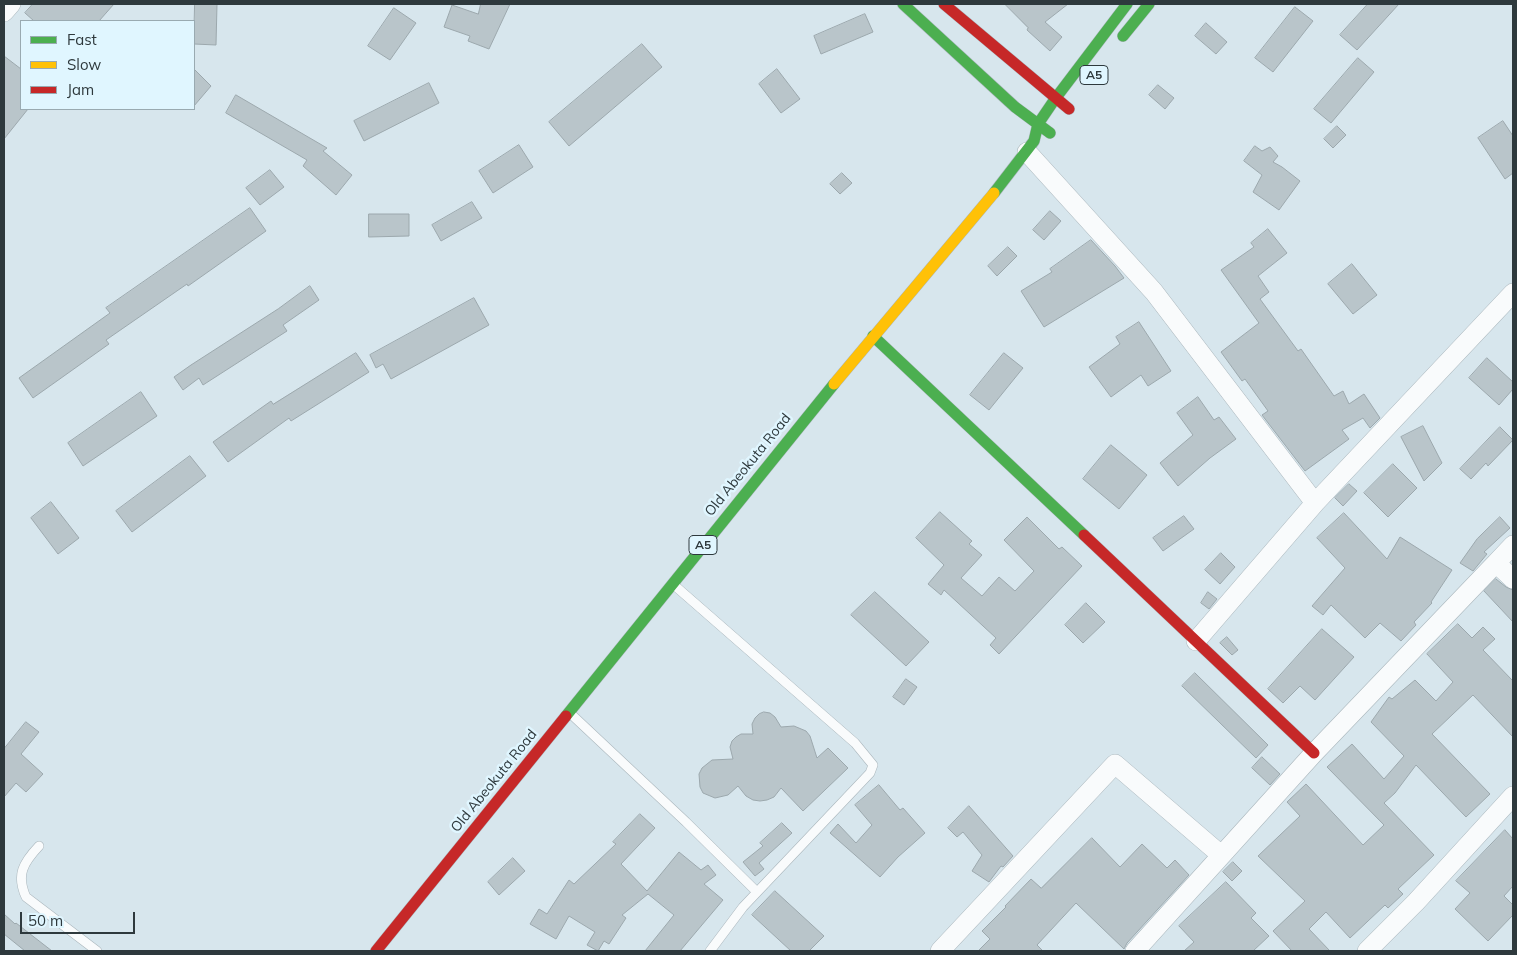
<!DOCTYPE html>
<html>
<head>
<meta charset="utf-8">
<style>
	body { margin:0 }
	#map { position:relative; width:1517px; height:955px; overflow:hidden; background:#d7e6ed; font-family:Mulish,sans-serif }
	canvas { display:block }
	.frame { position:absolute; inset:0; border:5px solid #2e393d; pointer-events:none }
	.legend { position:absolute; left:20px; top:20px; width:175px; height:90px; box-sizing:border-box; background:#e0f6ff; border:1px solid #99aab1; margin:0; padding:6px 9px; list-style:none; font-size:15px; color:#2e393d }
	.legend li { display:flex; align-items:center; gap:10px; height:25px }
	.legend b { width:25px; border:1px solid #99aab1 }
	.scale { position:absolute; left:20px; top:912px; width:115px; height:22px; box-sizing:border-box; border:2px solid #2e393d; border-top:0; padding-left:6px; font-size:15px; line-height:18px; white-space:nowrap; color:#2e393d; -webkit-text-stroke:4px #e0f6ff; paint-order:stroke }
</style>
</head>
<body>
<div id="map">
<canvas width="1517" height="955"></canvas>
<div class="frame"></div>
<ul class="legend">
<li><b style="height:6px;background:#4caf50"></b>Fast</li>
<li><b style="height:6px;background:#ffc107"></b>Slow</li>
<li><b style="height:6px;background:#c62828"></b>Jam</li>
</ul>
<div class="scale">50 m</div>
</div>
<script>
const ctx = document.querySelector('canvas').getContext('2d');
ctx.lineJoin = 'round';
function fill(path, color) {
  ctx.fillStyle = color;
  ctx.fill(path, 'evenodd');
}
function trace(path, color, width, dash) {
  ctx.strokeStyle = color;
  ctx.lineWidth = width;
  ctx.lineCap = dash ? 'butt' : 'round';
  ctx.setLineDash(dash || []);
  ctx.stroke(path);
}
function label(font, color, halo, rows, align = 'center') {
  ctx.font = font + ' Mulish,sans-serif';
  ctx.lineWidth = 5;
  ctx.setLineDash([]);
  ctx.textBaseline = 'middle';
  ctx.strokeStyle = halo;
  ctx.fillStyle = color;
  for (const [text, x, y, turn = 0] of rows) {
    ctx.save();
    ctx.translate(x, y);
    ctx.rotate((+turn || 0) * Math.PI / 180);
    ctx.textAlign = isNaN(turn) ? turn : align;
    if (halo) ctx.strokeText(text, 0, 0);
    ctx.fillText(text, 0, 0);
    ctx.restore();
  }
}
const building = new Path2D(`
	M 33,4 L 114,4 L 99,21 L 34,21 L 25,13 Z
	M 195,4 L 217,4 L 216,45 L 194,44 Z
	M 481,4 L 510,4 L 489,49 L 468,41 L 470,36 L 444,27 L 452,5 L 478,14 Z
	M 1005,4 L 1068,4 L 1045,22 L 1062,37 L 1050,51 L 1027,30 L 1028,28 Z
	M 1368,4 L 1399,4 L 1357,50 L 1340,35 Z
	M 1295,7 L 1313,21 L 1273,72 L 1255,58 Z
	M 394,8 L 416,23 L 390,60 L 368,46 Z
	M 865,14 L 873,32 L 821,54 L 814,36 Z
	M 1206,23 L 1227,42 L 1216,54 L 1195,36 Z
	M 642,44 L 662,67 L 569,146 L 549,122 Z
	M 4,56 L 21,69 L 21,109 L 28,109 L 4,139 Z
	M 1358,58 L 1374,72 L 1331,123 L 1314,109 Z
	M 194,69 L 211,86 L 194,106 Z
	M 777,69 L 800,99 L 781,113 L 759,84 Z
	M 429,83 L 439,103 L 364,141 L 354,121 Z
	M 1158,85 L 1174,98 L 1165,109 L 1149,95 Z
	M 236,95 L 327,148 L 323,151 L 352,175 L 336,195 L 303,166 L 307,160 L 226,113 Z
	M 1503,121 L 1513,136 L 1513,173 L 1505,179 L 1478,138 Z
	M 1337,126 L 1346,135 L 1333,148 L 1324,139 Z
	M 519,145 L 533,167 L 493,193 L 479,171 Z
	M 1255,146 L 1262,151 L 1270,147 L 1278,156 L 1273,162 L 1282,167 L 1300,181 L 1279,210 L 1253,192 L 1262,175 L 1244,161 Z
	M 270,170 L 284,187 L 260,205 L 246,188 Z
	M 842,173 L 852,183 L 840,194 L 830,184 Z
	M 472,202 L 482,218 L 441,241 L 432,225 Z
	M 250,208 L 266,231 L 188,286 L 187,284 L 106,340 L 109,344 L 33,398 L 19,378 L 110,313 L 106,308 Z
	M 1050,211 L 1061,221 L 1044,240 L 1033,230 Z
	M 369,214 L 409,214 L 409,236 L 369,237 Z
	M 1268,229 L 1287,253 L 1258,276 L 1269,292 L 1260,299 L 1298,351 L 1301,349 L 1334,396 L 1343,391 L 1349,404 L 1364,394 L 1380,418 L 1370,428 L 1363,418 L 1342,430 L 1349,439 L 1305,471 L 1262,415 L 1268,411 L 1245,379 L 1242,381 L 1221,352 L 1259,323 L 1221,270 L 1254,247 L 1251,243 Z
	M 1091,240 L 1115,266 L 1124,278 L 1044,327 L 1021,291 L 1052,272 L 1050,269 Z
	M 1008,247 L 1017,256 L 997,276 L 988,266 Z
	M 1352,264 L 1377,295 L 1353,314 L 1328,284 Z
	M 310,286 L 319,300 L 283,325 L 287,331 L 203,385 L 199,378 L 183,390 L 174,377 L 191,365 L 278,309 Z
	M 474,298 L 489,325 L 391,379 L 383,364 L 376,368 L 370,355 Z
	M 1139,322 L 1171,371 L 1148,386 L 1141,375 L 1111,397 L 1089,367 L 1120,344 L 1116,337 Z
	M 356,353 L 369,372 L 291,421 L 289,418 L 228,462 L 213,442 L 271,401 L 273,404 Z
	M 1004,353 L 1023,368 L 989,410 L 970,395 Z
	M 1487,358 L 1513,382 L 1513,389 L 1499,405 L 1469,378 Z
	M 141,392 L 157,416 L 83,466 L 68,443 Z
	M 1198,397 L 1214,420 L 1219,417 L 1236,439 L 1210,458 L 1178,486 L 1160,463 L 1193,435 L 1177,413 Z
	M 1423,426 L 1442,463 L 1424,481 L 1401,437 Z
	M 1500,427 L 1513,440 L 1488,466 L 1486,463 L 1471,479 L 1460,469 Z
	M 1111,445 L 1147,475 L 1119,509 L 1083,479 Z
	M 190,456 L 206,476 L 132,532 L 116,511 Z
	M 1393,464 L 1417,488 L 1388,517 L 1364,493 Z
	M 1349,484 L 1357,491 L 1343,506 L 1335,498 Z
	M 51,502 L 79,538 L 58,554 L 31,518 Z
	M 940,512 L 972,541 L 969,544 L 982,555 L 961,578 L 982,596 L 999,577 L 1015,591 L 1034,571 L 1004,540 L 1027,517 L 1059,549 L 1062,547 L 1082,566 L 999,654 L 990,645 L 996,638 L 944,590 L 941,595 L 928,584 L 944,565 L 916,538 Z
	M 1344,513 L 1387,559 L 1400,537 L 1452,570 L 1431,602 L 1432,603 L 1414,622 L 1416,625 L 1401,641 L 1380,623 L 1365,638 L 1331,605 L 1323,615 L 1312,606 L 1345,568 L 1317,538 Z
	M 1184,516 L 1194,529 L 1163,551 L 1153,538 Z
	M 1500,517 L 1510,528 L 1484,552 L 1487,554 L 1473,571 L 1460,563 L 1477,539 Z
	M 1221,553 L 1235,567 L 1220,584 L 1205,570 Z
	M 1496,579 L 1506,587 L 1513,590 L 1513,622 L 1484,591 Z
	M 875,592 L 929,642 L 906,666 L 851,615 Z
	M 1208,592 L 1217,599 L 1209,609 L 1201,603 Z
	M 1086,603 L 1105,622 L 1083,643 L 1065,625 Z
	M 1458,624 L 1472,638 L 1483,627 L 1495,639 L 1483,650 L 1513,681 L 1513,737 L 1473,695 L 1432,734 L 1490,794 L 1466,817 L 1416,765 L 1395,793 L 1384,803 L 1434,855 L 1398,889 L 1403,894 L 1388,908 L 1385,905 L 1350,938 L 1326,912 L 1309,929 L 1330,951 L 1292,951 L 1273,931 L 1305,901 L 1258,856 L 1300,816 L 1287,802 L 1306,784 L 1363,845 L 1384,825 L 1327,767 L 1352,744 L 1384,779 L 1404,756 L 1371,722 L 1389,697 L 1392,699 L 1415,680 L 1436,701 L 1453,682 L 1427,654 Z
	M 1322,629 L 1354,657 L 1315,700 L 1300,686 L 1283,703 L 1268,689 Z
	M 1227,637 L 1238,650 L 1232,655 L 1220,643 Z
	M 1195,673 L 1268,745 L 1256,758 L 1182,686 Z
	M 906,679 L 917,687 L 904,705 L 893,697 Z
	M 764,712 L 770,713 L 775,717 L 781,727 L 794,726 L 806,731 L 810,736 L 817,758 L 828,748 L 848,768 L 803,811 L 781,788 L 774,797 L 767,800 L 760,801 L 753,800 L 746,796 L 738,786 L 728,795 L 715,798 L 703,793 L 700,787 L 699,774 L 702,768 L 712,760 L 733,759 L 730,747 L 732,741 L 736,737 L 741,734 L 753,734 L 752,724 L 755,718 L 759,714 Z
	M 26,722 L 39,732 L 21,754 L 43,774 L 26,792 L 16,783 L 4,797 L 4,749 Z
	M 1262,757 L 1280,774 L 1270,785 L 1252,768 Z
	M 879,785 L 900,810 L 903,808 L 925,833 L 898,857 L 880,877 L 830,833 L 838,824 L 856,843 L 872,825 L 855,805 Z
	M 969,806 L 1013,856 L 1003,867 L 1001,866 L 989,882 L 972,871 L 982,855 L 963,832 L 957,837 L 948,828 Z
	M 640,814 L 655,828 L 621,864 L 647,891 L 679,852 L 701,870 L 708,865 L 716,875 L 704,884 L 723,900 L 680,951 L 645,951 L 674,915 L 648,894 L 622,915 L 626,918 L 609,944 L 604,941 L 598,951 L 587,945 L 595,932 L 569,916 L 556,939 L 530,924 L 539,909 L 547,914 L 569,880 L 574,884 L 616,844 L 613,842 Z
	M 782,823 L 792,833 L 759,863 L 764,869 L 755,876 L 743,862 L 763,846 L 760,843 Z
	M 1505,830 L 1513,839 L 1513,886 L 1504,896 L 1513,905 L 1513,915 L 1488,941 L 1455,909 L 1470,893 L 1456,881 Z
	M 1092,838 L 1120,867 L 1142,844 L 1167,868 L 1175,860 L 1189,875 L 1127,943 L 1124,949 L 1076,903 L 1037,945 L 1043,951 L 978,951 L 990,939 L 982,931 L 1006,907 L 1005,906 L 1031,879 L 1041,888 Z
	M 513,858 L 525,871 L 499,895 L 488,882 Z
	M 1233,862 L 1242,871 L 1232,881 L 1223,872 Z
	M 1226,882 L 1256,913 L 1251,918 L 1269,936 L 1253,951 L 1184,951 L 1194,942 L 1179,926 Z
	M 775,891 L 824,936 L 809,951 L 791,951 L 752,915 Z
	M 4,914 L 15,924 L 16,923 L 52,951 L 25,951 L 4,934 Z`);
fill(building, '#b9c5ca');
trace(building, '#9ca8ad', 1);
const lane = new Path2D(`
	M 674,585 L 855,743 L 873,765 L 870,773 L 743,907 L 710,951
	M 571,714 L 686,822 L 757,892
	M 39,846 C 23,863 16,875 26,897 L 97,951`);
const street = new Path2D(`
	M 4,12 L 11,4
	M 1027,152 L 1154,292 L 1315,503
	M 1496,563 L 1513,545
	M 1196,641 L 1315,503 L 1513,293
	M 940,951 L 1115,764 L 1221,855
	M 1135,951 L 1314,753 L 1496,563 L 1513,579
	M 1367,951 L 1416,902 L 1513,796`);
const fast = new Path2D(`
	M 903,4 L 1015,107 L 1050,133
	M 1123,36 L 1149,4
	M 994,193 L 1034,141 L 1038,124 L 1055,99 L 1127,4
	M 873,336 L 1084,535
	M 566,716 L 834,384`);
const slow = new Path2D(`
	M 834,384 L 994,193`);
const jam = new Path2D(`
	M 944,4 L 1069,109
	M 1084,535 L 1314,753
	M 376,951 L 566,716`);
trace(lane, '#aab6bc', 10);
trace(street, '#aab6bc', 20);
trace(fast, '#aab6bc', 12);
trace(slow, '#aab6bc', 12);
trace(jam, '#aab6bc', 12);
trace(lane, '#f9fbfc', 9);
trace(street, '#f9fbfc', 19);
trace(fast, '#4caf50', 11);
trace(slow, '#ffc107', 11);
trace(jam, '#c62828', 11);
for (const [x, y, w] of [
	[1094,75,28],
	[703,545,28]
]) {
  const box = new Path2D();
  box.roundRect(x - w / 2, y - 9.5, w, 19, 4);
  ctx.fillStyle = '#e0f6ff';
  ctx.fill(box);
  trace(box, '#2e393d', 1);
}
label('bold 12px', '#2e393d', null, [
	["A5",1094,75],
	["A5",703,545]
]);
label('14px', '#2e393d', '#e0f6ff', [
	["Old Abeokuta Road",748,465,-51],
	["Old Abeokuta Road",494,781,-51]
]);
</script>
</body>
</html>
